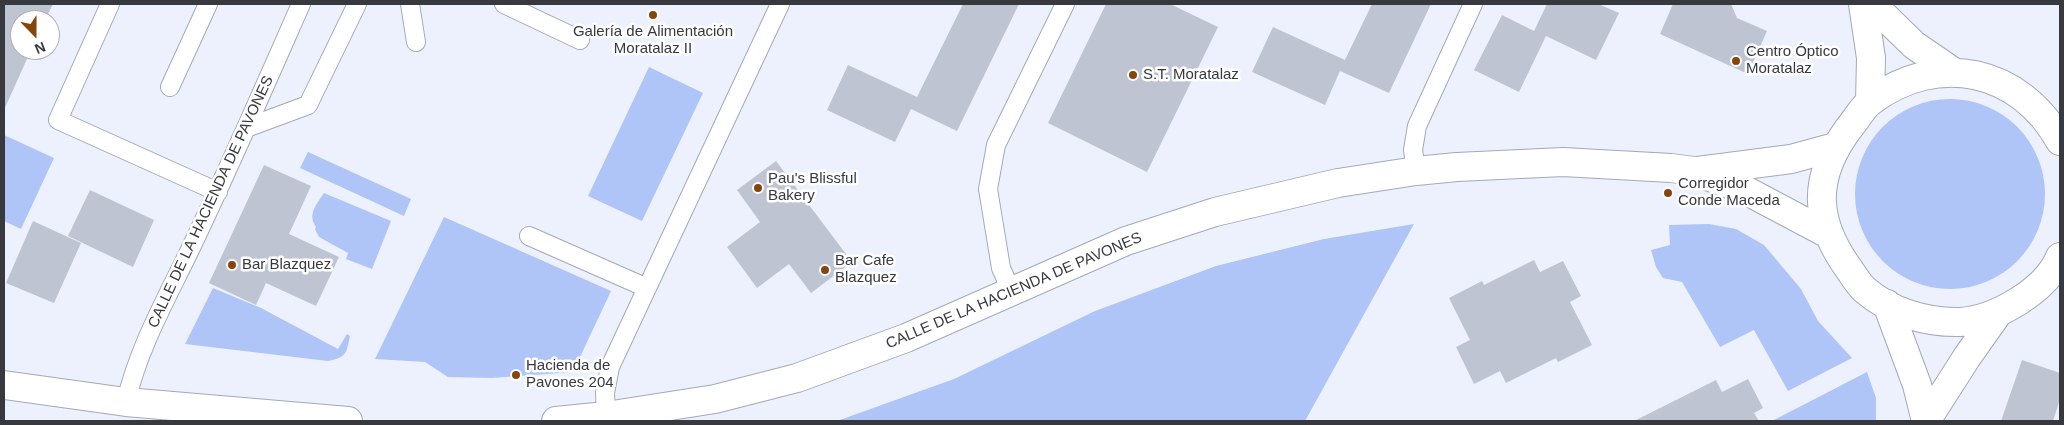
<!DOCTYPE html>
<html>
<head>
<meta charset="utf-8">
<style>
	body { margin:0 }
	#map { position:relative; width:2064px; height:425px; overflow:hidden; background:#ecf1fd; font-family:Helvetica,sans-serif }
	canvas { display:block }
	.frame { position:absolute; inset:0; border:5px solid #37393f; pointer-events:none }
	.north { position:absolute; left:10px; top:10px; width:50px; height:50px; box-sizing:border-box; background:#fff; border:1px solid #afb0b2; border-radius:50%; rotate:158deg; font-size:14px; font-weight:700; line-height:20px; text-align:center; color:#37393f }
	.north::after { content:''; display:block; margin:auto; width:18px; height:22px; background:#85460b; clip-path:polygon(50% 0,100% 100%,50% 72%,0 100%) }
</style>
</head>
<body>
<div id="map">
<canvas width="2064" height="425"></canvas>
<div class="frame"></div>
<div class="north">N</div>
</div>
<script>
const ctx = document.querySelector('canvas').getContext('2d');
ctx.lineJoin = 'round';
function fill(path, color) {
  ctx.fillStyle = color;
  ctx.fill(path, 'evenodd');
}
function trace(path, color, width, dash) {
  ctx.strokeStyle = color;
  ctx.lineWidth = width;
  ctx.lineCap = dash ? 'butt' : 'round';
  ctx.setLineDash(dash || []);
  ctx.stroke(path);
}
function label(font, color, halo, rows, align = 'center') {
  ctx.font = font + ' Helvetica,sans-serif';
  ctx.lineWidth = 5;
  ctx.setLineDash([]);
  ctx.textBaseline = 'middle';
  ctx.strokeStyle = halo;
  ctx.fillStyle = color;
  for (const [text, x, y, turn = 0] of rows) {
    ctx.save();
    ctx.translate(x, y);
    ctx.rotate((+turn || 0) * Math.PI / 180);
    ctx.textAlign = isNaN(turn) ? turn : align;
    if (halo) ctx.strokeText(text, 0, 0);
    ctx.fillText(text, 0, 0);
    ctx.restore();
  }
}
fill(new Path2D(`
	M 649,67 L 703,93 L 642,221 L 588,196 Z
	M1855 194a95 95 0 1 1 190 0a95 95 0 1 1-190 0Z
	M 4,135 L 54,158 L 21,229 L 4,221 Z
	M 308,152 L 411,199 L 404,216 L 300,168 Z
	M 324,193 L 391,221 L 372,269 L 346,259 L 348,253 L 319,237 L 315,229 L 316,227 C 307,214 317,204 324,193 Z
	M 444,217 L 611,291 L 573,372 L 492,378 L 448,377 L 425,362 L 375,359 Z
	M 1414,224 L 1305,421 L 837,421 L 954,379 L 1095,311 L 1216,266 L 1324,239 Z
	M 1709,224 L 1736,229 L 1764,245 L 1801,289 L 1818,321 L 1852,358 L 1788,391 L 1754,330 L 1720,347 L 1682,282 L 1663,278 L 1656,267 L 1651,250 L 1670,245 L 1669,225 Z
	M 213,288 L 261,308 L 338,349 L 347,334 L 350,336 C 346,354 347,357 328,361 L 185,344 Z
	M 1867,372 L 1876,398 L 1876,421 L 1772,421 Z`), '#afc5f7');
fill(new Path2D(`
	M 4,4 L 53,4 L 45,20 L 20,20 L 20,50 L 31,50 L 4,110 Z
	M 963,4 L 1019,4 L 957,131 L 911,109 L 895,142 L 827,110 L 848,65 L 917,97 Z
	M 1106,4 L 1170,4 L 1218,27 L 1147,172 L 1048,123 Z
	M 1372,4 L 1431,4 L 1389,93 L 1340,71 L 1325,105 L 1252,72 L 1273,27 L 1345,60 L 1342,66 Z
	M 1547,4 L 1598,4 L 1619,13 L 1596,60 L 1546,36 L 1519,92 L 1474,70 L 1502,15 L 1534,31 Z
	M 1673,4 L 1731,4 L 1737,18 L 1767,31 L 1748,74 L 1660,34 Z
	M 776,161 L 852,262 L 811,293 L 789,264 L 757,288 L 727,247 L 760,222 L 737,190 Z
	M 264,165 L 311,186 L 289,234 L 339,257 L 316,306 L 266,283 L 256,305 L 209,283 Z
	M 90,190 L 154,220 L 133,267 L 68,236 Z
	M 33,221 L 81,243 L 54,303 L 6,283 Z
	M 1534,260 L 1540,272 L 1563,261 L 1581,296 L 1570,302 L 1592,345 L 1558,362 L 1556,358 L 1506,383 L 1500,371 L 1474,384 L 1456,347 L 1470,340 L 1449,298 L 1482,281 L 1484,285 Z
	M 2022,360 L 2060,373 L 2060,399 L 2053,421 L 2001,421 Z
	M 1748,379 L 1763,408 L 1754,413 L 1759,421 L 1634,421 L 1716,380 L 1722,392 Z`), '#bec4d2');
const lane = new Path2D(`
	M 110,4 L 58,120 L 218,192
	M 410,4 L 416,42
	M 504,4 L 580,40
	M 170,87 L 208,4
	M 246,128 L 308,105 L 357,4
	M 1416,171 L 1413,150 L 1417,126 L 1473,4
	M 529,236 L 647,288
	M 1011,291 L 1001,268 L 988,189 L 996,145 L 1065,4
	M 126,402 C 139,344 172,289 197,235 C 233,159 267,81 301,4
	M 606,416 L 605,393 L 610,367 L 780,4`);
const street = new Path2D(`
	M 1863,4 L 1871,58 L 1870,102
	M 1872,4 L 1914,45 L 1952,71
	M 2060,141 C 2020,69 1938,51 1871,101 C 1862,108 1856,120 1849,128 C 1811,179 1814,222 1851,272 C 1855,278 1860,286 1865,290 C 1890,312 1927,323 1960,322 C 1995,320 2046,291 2060,257
	M 1698,171 L 1791,159 L 1835,147
	M 1887,304 L 1917,385 L 1926,421
	M 4,385 L 126,402 L 348,421
	M 556,421 L 606,416 L 715,399 L 797,378 L 906,338 L 1126,241 L 1215,212 L 1338,183 L 1416,171 L 1457,167 L 1563,162 L 1671,168 L 1694,171 L 1747,191 L 1828,234
	M 1926,421 L 1967,357 L 1998,313`);
trace(lane, '#a3a9b7', 20);
trace(street, '#a3a9b7', 30);
trace(lane, '#fff', 18);
trace(street, '#fff', 28);
for (const [x, y, r, color] of [
	[653,15,5,"#85460b"],
	[1736,61,5,"#85460b"],
	[1133,75,5,"#85460b"],
	[758,188,5,"#85460b"],
	[1668,193,5,"#85460b"],
	[232,265,5,"#85460b"],
	[825,270,5,"#85460b"],
	[516,375,5,"#85460b"]
]) {
  const dot = new Path2D();
  dot.arc(x, y, r, 0, 2 * Math.PI);
  ctx.fillStyle = color;
  ctx.fill(dot);
  trace(dot, '#fff', 2);
}
label('15px', '#37393f', '#fff', [
	["Galería de Alimentación",653,32,"center"],
	["Moratalaz II",653,49,"center"],
	["Centro Óptico",1746,52],
	["Moratalaz",1746,69],
	["S.T. Moratalaz",1143,75],
	["Pau's Blissful",768,179],
	["Bakery",768,196],
	["Corregidor",1678,184],
	["Conde Maceda",1678,201],
	["Bar Cafe",835,261],
	["Blazquez",835,278],
	["Bar Blazquez",242,265],
	["Hacienda de",526,366],
	["Pavones 204",526,383]
], 'left');
label('15px', '#37393f', '#fff', [
	["CALLE DE LA HACIENDA DE PAVONES",211,202,-65],
	["CALLE DE LA HACIENDA DE PAVONES",1014,291,-23]
]);
</script>
</body>
</html>
